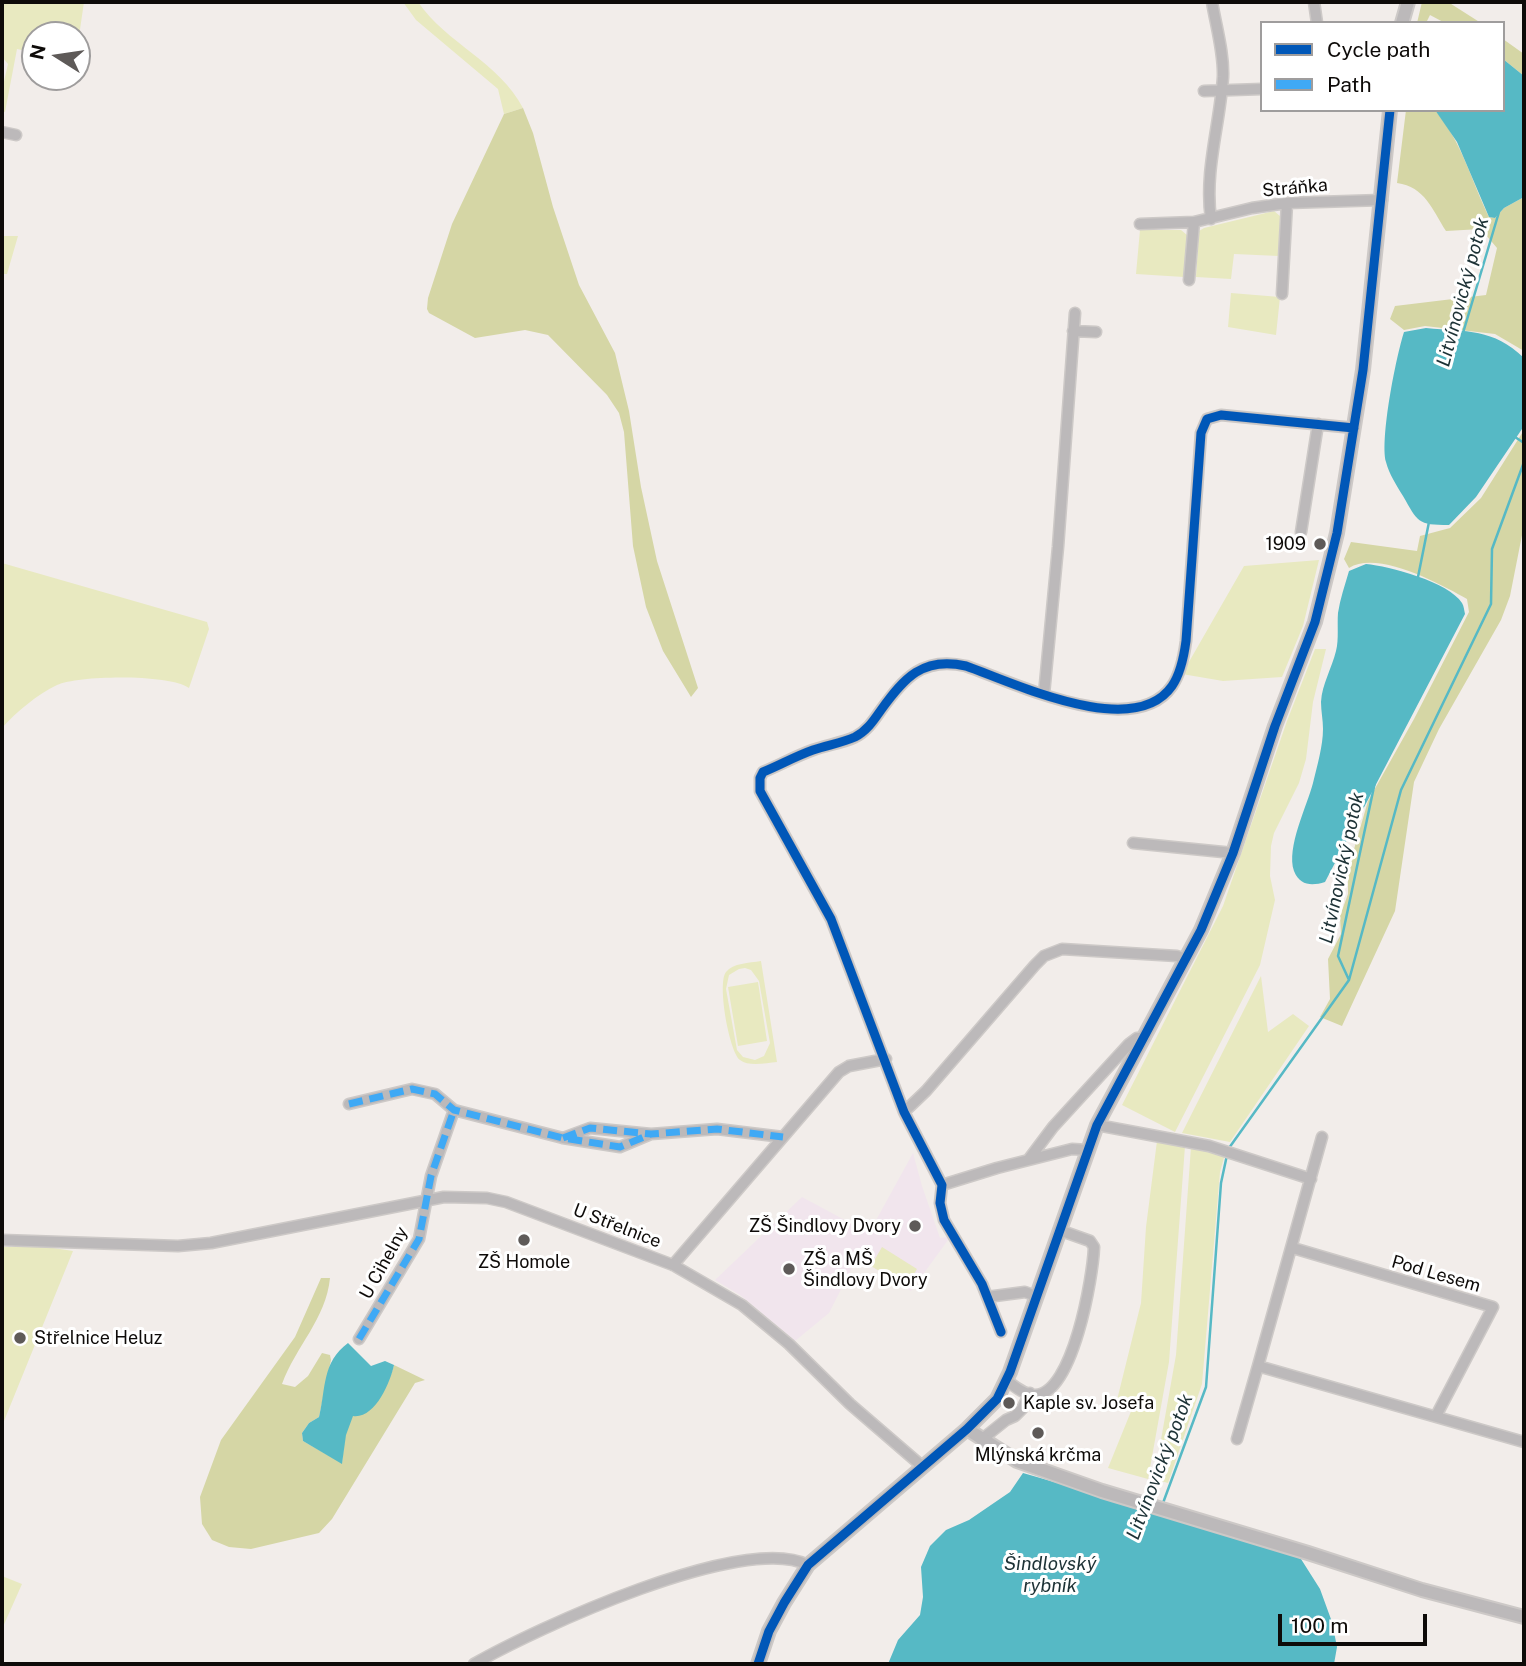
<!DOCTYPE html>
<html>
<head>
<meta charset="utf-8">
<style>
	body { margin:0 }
	#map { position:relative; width:1526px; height:1666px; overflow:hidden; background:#f2edea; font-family:"Public Sans",sans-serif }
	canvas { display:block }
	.frame { position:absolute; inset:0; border:4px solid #0e0b09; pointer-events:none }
	.legend { position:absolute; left:1260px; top:21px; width:245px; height:91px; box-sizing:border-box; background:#fff; border:2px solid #9f9d9d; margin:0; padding:9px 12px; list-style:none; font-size:21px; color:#0e0b09 }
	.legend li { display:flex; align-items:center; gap:14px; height:35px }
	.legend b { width:35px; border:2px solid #9f9d9d }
	.north { position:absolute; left:21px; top:21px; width:70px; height:70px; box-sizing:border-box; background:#fff; border:2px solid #9f9d9d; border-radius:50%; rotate:282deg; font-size:19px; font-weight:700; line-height:28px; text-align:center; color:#0e0b09 }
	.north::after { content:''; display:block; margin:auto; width:24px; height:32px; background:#5e5a58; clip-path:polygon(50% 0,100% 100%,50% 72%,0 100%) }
	.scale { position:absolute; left:1278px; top:1614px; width:149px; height:32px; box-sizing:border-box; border:4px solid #0e0b09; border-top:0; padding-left:9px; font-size:21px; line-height:24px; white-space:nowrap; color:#0e0b09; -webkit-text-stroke:5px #fff; paint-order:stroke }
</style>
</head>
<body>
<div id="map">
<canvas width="1526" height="1666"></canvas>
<div class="frame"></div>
<ul class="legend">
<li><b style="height:9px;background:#0057b8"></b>Cycle path</li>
<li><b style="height:9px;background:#3fa9f5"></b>Path</li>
</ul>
<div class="north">N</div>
<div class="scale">100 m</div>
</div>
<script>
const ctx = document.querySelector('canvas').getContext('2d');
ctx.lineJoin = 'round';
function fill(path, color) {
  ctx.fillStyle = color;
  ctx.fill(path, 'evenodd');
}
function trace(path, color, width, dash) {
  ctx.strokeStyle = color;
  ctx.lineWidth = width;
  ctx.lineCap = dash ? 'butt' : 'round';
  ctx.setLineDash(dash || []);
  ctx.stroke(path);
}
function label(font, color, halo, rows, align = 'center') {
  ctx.font = font + ' "Public Sans",sans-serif';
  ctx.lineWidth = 6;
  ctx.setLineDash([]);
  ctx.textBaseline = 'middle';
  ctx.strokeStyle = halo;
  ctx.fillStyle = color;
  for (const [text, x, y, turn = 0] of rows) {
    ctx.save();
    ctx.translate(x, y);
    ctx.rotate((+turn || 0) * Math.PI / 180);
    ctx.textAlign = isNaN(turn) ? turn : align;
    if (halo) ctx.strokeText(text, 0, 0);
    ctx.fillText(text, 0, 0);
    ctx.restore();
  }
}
fill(new Path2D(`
	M 913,1153 L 922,1186 L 940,1238 L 948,1237 L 948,1240 L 911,1291 L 857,1258 L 829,1313 L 795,1341 L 740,1295 L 715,1280 L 802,1197 L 869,1233 Z`), '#f1e5ed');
fill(new Path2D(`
	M 2,2 L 84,2 L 77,50 L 77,35 L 35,35 L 35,53 L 17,49 L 5,112 L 2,111 L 2,90 L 8,64 L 2,57 Z
	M 403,2 L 418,2 C 447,44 499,62 523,108 L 504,114 L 498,89 L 416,20 Z
	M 1274,211 L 1280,216 L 1279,256 L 1234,254 L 1231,279 L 1196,277 L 1199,231 L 1204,228 Z
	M 1140,230 L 1181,230 L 1187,235 L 1184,277 L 1136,274 Z
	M 2,236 L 18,236 L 7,274 L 2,274 Z
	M 1231,293 L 1280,297 L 1276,335 L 1228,327 Z
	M 1319,560 L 1303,626 L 1282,677 L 1223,681 L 1182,674 L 1244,566 Z
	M 2,563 L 207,622 L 209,629 L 189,688 C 170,674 79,675 57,685 C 38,694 16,712 2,728 Z
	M 1315,649 L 1326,649 L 1313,702 L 1306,759 L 1299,783 L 1274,833 L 1271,846 L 1270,876 L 1275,900 L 1260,965 L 1175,1132 L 1122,1105 L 1223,906 L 1287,721 Z
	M 761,961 L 777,1062 C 766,1063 749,1067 740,1060 C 729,1051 717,983 726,972 C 733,963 749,963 761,961 ZM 745,968 L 751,970 L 759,981 L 770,1043 L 764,1056 L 755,1060 L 743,1057 L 737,1050 L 726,989 L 729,975 L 739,969 Z
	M 1261,976 L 1268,1032 L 1293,1014 L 1309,1026 L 1230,1142 L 1182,1133 Z
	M 758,982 L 767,1041 L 738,1046 L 728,987 Z
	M 1157,1141 L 1185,1146 L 1169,1362 L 1148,1479 L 1108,1468 L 1134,1404 L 1117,1400 L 1141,1303 L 1146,1227 Z
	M 1191,1147 L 1225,1154 L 1220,1172 L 1202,1384 L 1168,1483 L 1154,1479 L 1176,1355 Z
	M 40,1246 L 73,1251 L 2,1426 L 2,1247 Z
	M 882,1247 L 917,1269 L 906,1287 L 871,1266 Z
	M 2,1576 L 22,1584 L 2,1629 Z`), '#e8e9c0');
fill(new Path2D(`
	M 1422,2 L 1448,2 L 1481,23 L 1445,23 L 1430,15 L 1426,23 L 1417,23 Z
	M 1503,39 L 1524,54 L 1524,76 L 1503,59 Z
	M 523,108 L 533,133 L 553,207 L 579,285 L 615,353 L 629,411 L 641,487 L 657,561 L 698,688 L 691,697 L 663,651 L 646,607 L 633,546 L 624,432 L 619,413 L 607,395 L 548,335 L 525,330 L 475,338 L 429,313 L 427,309 L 428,298 L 452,224 L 504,114 Z
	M 1406,110 L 1435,110 C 1462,142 1471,180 1489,217 L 1495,218 L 1504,208 L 1524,197 L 1524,351 L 1495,334 L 1425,326 L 1404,330 L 1390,319 L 1395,306 L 1486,295 L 1497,248 L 1481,229 L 1446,231 C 1432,209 1425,187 1397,183 Z
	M 1524,430 L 1524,525 L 1510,596 L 1501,620 L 1439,729 L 1414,782 L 1395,911 L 1342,1026 L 1320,1017 L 1330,999 L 1328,959 L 1341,934 L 1340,916 L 1348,894 L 1348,870 L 1368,801 L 1414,719 L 1469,612 L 1467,599 C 1440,584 1378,550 1349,568 L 1344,559 L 1351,542 L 1417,551 L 1420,536 L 1450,528 L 1481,498 Z
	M 321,1278 L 330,1278 C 326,1319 296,1346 282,1384 L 295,1387 L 308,1376 L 322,1353 L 330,1355 L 331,1360 L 319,1417 L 309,1423 L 302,1433 L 303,1441 L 342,1463 C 344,1448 344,1428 353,1415 C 366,1396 389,1389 394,1365 L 425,1380 L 415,1383 L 332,1519 L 319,1533 L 251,1549 L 229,1547 L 212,1540 L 202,1524 L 200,1497 L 221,1440 L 295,1337 Z`), '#d5d6a5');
fill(new Path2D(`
	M 1503,59 L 1524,76 L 1524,197 L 1504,208 L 1495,218 L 1489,217 L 1457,142 L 1435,110 L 1503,110 Z
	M 1426,328 C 1467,332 1493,328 1524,358 L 1524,421 L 1522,429 L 1476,497 L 1449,525 C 1417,525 1418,522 1403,496 C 1397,486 1389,474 1386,462 C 1380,438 1396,357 1404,332 Z
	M 1366,564 C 1389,566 1449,582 1462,603 C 1464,606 1464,610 1465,614 L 1325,882 C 1312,886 1300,886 1294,871 C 1286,848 1307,806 1313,783 C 1317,766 1323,746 1323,729 C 1323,720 1321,711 1321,702 C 1322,684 1332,668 1336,651 C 1339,639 1337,625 1338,613 C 1340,599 1345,585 1349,571 Z
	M 348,1343 L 371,1366 L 385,1361 L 394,1365 C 390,1383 375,1419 353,1416 L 346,1435 L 342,1464 L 303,1441 L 302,1433 L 309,1423 L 319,1417 C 326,1388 322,1362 348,1343 Z
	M 1023,1473 L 1262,1542 L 1301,1559 L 1320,1589 L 1332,1622 L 1337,1647 L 1334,1664 L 888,1664 L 898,1640 L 920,1615 L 923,1597 L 921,1567 L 930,1546 L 946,1530 L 969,1520 L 1010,1492 Z`), '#56b9c5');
trace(new Path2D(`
	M 1524,13 L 1524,21
	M 1463,333 L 1499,212
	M 1515,437 L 1524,443
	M 1418,577 L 1429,522
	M 1349,980 L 1401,790 L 1491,604 L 1492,549 L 1524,462
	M 1229,1148 L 1349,980 L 1338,956 L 1375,782
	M 1163,1503 L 1206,1387 L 1221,1183 L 1227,1155`), '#56b9c5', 2.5);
const minor = new Path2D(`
	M 1314,2 L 1317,23
	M 1204,91 L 1262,89
	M 2,132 L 16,135
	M 1211,219 C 1204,172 1220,124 1223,77 C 1224,53 1216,26 1212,2
	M 1140,224 L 1194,222 L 1252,208 L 1287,203 L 1382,200
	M 1189,280 L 1194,222
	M 1282,294 L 1287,203
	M 1073,331 L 1096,332
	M 1301,532 L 1318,424
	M 1044,694 L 1058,547 L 1075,313
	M 1133,843 L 1233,853
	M 349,1104 L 412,1089 L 435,1094 L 454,1110 L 563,1138 L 620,1147 L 651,1134
	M 904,1112 L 926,1091 L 1035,965 L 1044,956 L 1062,949 L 1177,956 L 1185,959
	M 1097,1125 L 1209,1146 L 1311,1179
	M 1322,1137 L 1258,1366 L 1524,1442
	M 563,1138 L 590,1128 L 651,1134 L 717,1129 L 783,1137
	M 1029,1159 L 1053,1127 L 1129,1044 L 1137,1038 L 1145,1038
	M 942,1185 L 997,1168 L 1072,1149 L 1088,1150
	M 2,1240 L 178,1246 L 211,1243 L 444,1197 L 487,1198 L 506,1202 L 673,1265 L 742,1305 L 789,1344 L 850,1404 L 923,1467
	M 1293,1248 L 1493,1307 L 1436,1416
	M 673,1265 L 839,1072 L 849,1066 L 886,1059
	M 987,1297 L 1025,1292 L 1036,1296
	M 1001,1332 L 982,1284 L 944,1220 L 940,1203 L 942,1185 L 904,1112 L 831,919 L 760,791 L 760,778 L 763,772 C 780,765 796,756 813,750 C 827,745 842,743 855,737 C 867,731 874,720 881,710 C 904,678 923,656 966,666 C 1014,683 1134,741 1172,686 C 1181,673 1184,656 1186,641 L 1201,433 L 1207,419 L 1221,415 L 1354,428
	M 359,1339 L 419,1239 L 431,1176 L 454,1110
	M 1006,1380 C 1014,1386 1024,1395 1035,1395 C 1073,1395 1093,1276 1094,1247 L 1090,1241 L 1059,1230
	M 1237,1439 L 1258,1366
	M 981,1440 L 1006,1420 L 1015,1416 L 1022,1409 L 1030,1393
	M 474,1664 C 535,1629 744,1532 808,1565`);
const tertiary = new Path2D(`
	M 1402,23 L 1408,2
	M 967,1429 L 1017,1461 L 1102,1491 L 1308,1553 L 1422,1590 L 1524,1617
	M 758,1664 L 769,1631 L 784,1603 L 808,1565 L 967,1429 L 997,1399 L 1010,1372 L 1097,1125 L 1201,930 L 1233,853 L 1275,726 L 1315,622 L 1337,533 L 1363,370 L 1390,110`);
trace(minor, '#cdc9c7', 13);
trace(tertiary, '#cdc9c7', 16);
trace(minor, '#bcb9ba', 10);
trace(tertiary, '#bcb9ba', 12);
trace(new Path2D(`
	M 349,1104 L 412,1089 L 435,1094 L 454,1110 L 563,1138 L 620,1147 L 651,1134
	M 563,1138 L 590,1128 L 651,1134 L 717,1129 L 783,1137
	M 359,1339 L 419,1239 L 431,1176 L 454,1110`), '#3fa9f5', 7, [14, 7]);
trace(new Path2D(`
	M 1001,1332 L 982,1284 L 944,1220 L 940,1203 L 942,1185 L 904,1112 L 831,919 L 760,791 L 760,778 L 763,772 C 780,765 796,756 813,750 C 827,745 842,743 855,737 C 867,731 874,720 881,710 C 904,678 923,656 966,666 C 1014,683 1134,741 1172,686 C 1181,673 1184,656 1186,641 L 1201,433 L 1207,419 L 1221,415 L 1354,428
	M 758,1664 L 769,1631 L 784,1603 L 808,1565 L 967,1429 L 997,1399 L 1010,1372 L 1097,1125 L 1201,930 L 1233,853 L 1275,726 L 1315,622 L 1337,533 L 1363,370 L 1390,110`), '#0057b8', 9);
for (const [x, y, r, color] of [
	[1320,544,7,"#5e5a58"],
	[915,1226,7,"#5e5a58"],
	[524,1240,7,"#5e5a58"],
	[789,1269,7,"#5e5a58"],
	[20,1338,7,"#5e5a58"],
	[1009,1403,7,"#5e5a58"],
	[1038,1433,7,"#5e5a58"]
]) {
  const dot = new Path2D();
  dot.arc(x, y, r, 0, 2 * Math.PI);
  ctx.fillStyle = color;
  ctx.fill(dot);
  trace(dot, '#fff', 2.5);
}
label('18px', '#0e0b09', '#fff', [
	["Stráňka",1295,188,-5],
	["U Střelnice",617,1226,21],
	["U Cihelny",384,1263,-61],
	["Pod Lesem",1436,1274,16]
]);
label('18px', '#0e0b09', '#fff', [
	["1909",1306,544,"right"],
	["ZŠ Šindlovy Dvory",901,1226,"right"],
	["ZŠ a MŠ",803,1259],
	["Šindlovy Dvory",803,1280],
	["ZŠ Homole",524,1262,"center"],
	["Střelnice Heluz",34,1338],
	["Kaple sv. Josefa",1023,1403],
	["Mlýnská krčma",1038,1455,"center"]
], 'left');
label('italic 19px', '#1d3236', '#fff', [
	["Litvínovický potok",1463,292,-75],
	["Litvínovický potok",1342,868,-78],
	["Litvínovický potok",1160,1467,-69],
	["Šindlovský",1050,1564],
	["rybník",1050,1586]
]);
</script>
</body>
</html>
